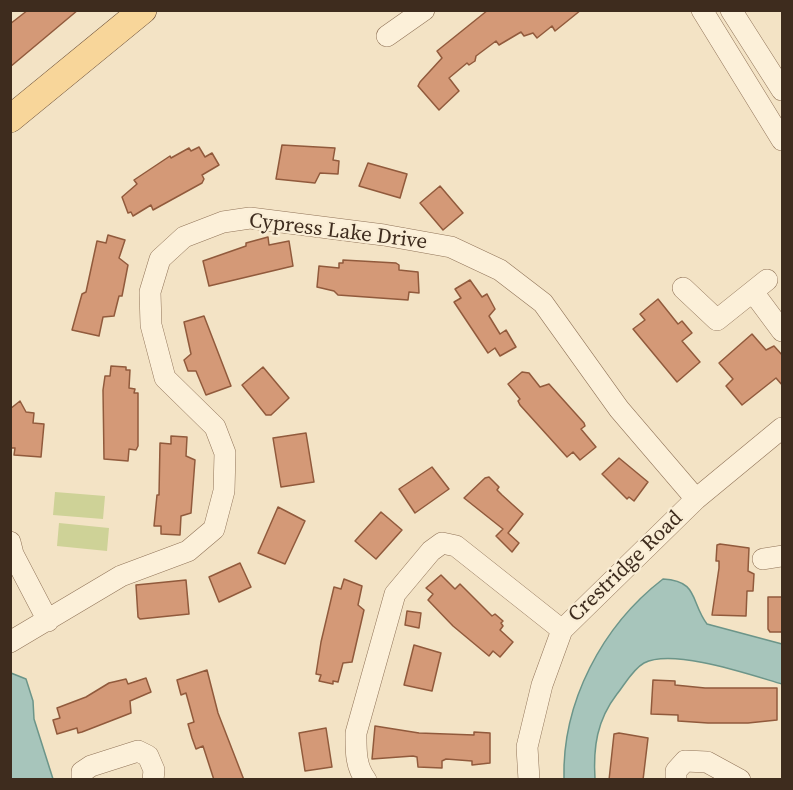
<!DOCTYPE html>
<html>
<head>
<meta charset="utf-8">
<style>
	body { margin:0 }
	#map { position:relative; width:793px; height:790px; overflow:hidden; background:#f3e3c5; font-family:"Source Serif 4",serif }
	canvas { display:block }
	.frame { position:absolute; inset:0; border:12px solid #3e2c1e; pointer-events:none }
</style>
</head>
<body>
<div id="map">
<canvas width="793" height="790"></canvas>
<div class="frame"></div>
</div>
<script>
const ctx = document.querySelector('canvas').getContext('2d');
ctx.lineJoin = 'round';
function fill(path, color) {
  ctx.fillStyle = color;
  ctx.fill(path, 'evenodd');
}
function trace(path, color, width, dash) {
  ctx.strokeStyle = color;
  ctx.lineWidth = width;
  ctx.lineCap = dash ? 'butt' : 'round';
  ctx.setLineDash(dash || []);
  ctx.stroke(path);
}
function label(font, color, halo, rows, align = 'center') {
  ctx.font = font + ' "Source Serif 4",serif';
  ctx.lineWidth = 4.5;
  ctx.setLineDash([]);
  ctx.textBaseline = 'middle';
  ctx.strokeStyle = halo;
  ctx.fillStyle = color;
  for (const [text, x, y, turn = 0] of rows) {
    ctx.save();
    ctx.translate(x, y);
    ctx.rotate((+turn || 0) * Math.PI / 180);
    ctx.textAlign = isNaN(turn) ? turn : align;
    if (halo) ctx.strokeText(text, 0, 0);
    ctx.fillText(text, 0, 0);
    ctx.restore();
  }
}
fill(new Path2D(`
	M 55,492 L 105,496 L 103,519 L 53,515 Z
	M 59,523 L 109,528 L 107,551 L 57,546 Z`), '#ced297');
const water = new Path2D(`
	M 663,579 C 699,581 690,601 707,624 L 782,644 L 782,684 C 751,675 673,648 644,663 C 633,669 625,684 617,694 C 597,720 593,747 595,779 L 564,779 C 562,702 602,626 663,579 Z
	M 11,673 L 26,679 L 33,701 L 34,719 L 53,779 L 11,779 Z`);
fill(water, '#a7c5bb');
trace(water, '#6c9589', 1.5);
const building = new Path2D(`
	M 28,10 L 78,10 L 10,67 L 10,24 Z
	M 488,10 L 581,10 L 555,31 L 552,26 L 537,38 L 533,33 L 524,36 L 521,32 L 499,45 L 496,41 L 476,56 L 475,61 L 469,65 L 467,63 L 449,78 L 459,91 L 439,110 L 418,86 L 420,82 L 442,58 L 437,51 Z
	M 282,145 L 335,148 L 333,160 L 339,161 L 338,174 L 320,173 L 315,183 L 276,179 Z
	M 199,147 L 205,157 L 212,153 L 219,165 L 202,175 L 204,179 L 202,183 L 153,210 L 151,205 L 133,216 L 131,212 L 128,213 L 122,197 L 137,184 L 134,180 L 170,156 L 171,158 L 189,148 L 191,151 Z
	M 368,163 L 407,174 L 400,198 L 359,186 Z
	M 440,186 L 463,213 L 443,230 L 420,203 Z
	M 108,235 L 125,240 L 119,258 L 128,265 L 122,296 L 119,296 L 114,316 L 103,317 L 99,336 L 72,330 L 82,294 L 86,292 L 97,241 L 106,243 Z
	M 268,237 L 269,245 L 289,241 L 293,266 L 209,286 L 203,261 L 246,246 L 246,243 Z
	M 343,260 L 396,263 L 399,265 L 399,270 L 418,272 L 419,293 L 409,292 L 408,300 L 338,295 L 334,291 L 317,287 L 319,266 L 339,268 L 339,263 L 343,263 Z
	M 470,280 L 482,297 L 487,294 L 495,309 L 489,316 L 500,334 L 506,330 L 516,347 L 500,356 L 495,348 L 488,353 L 454,302 L 461,298 L 455,289 Z
	M 658,299 L 678,324 L 682,321 L 692,333 L 682,341 L 700,362 L 677,382 L 633,329 L 645,320 L 640,314 Z
	M 204,316 L 231,386 L 206,395 L 196,371 L 188,371 L 184,360 L 191,354 L 184,322 Z
	M 752,334 L 766,350 L 774,346 L 783,356 L 783,386 L 776,378 L 742,405 L 726,386 L 733,379 L 719,363 Z
	M 111,366 L 126,367 L 126,370 L 130,370 L 129,388 L 135,389 L 134,393 L 138,393 L 138,446 L 136,450 L 129,449 L 128,461 L 104,459 L 103,390 L 105,376 L 110,376 Z
	M 263,367 L 289,398 L 271,415 L 266,415 L 242,385 Z
	M 522,372 L 529,373 L 540,387 L 549,384 L 584,423 L 585,426 L 581,429 L 596,447 L 580,460 L 573,452 L 567,457 L 520,405 L 518,401 L 520,399 L 508,384 Z
	M 20,401 L 26,412 L 34,413 L 33,423 L 44,424 L 41,457 L 14,455 L 15,448 L 10,448 L 10,409 Z
	M 306,433 L 314,482 L 281,487 L 273,438 Z
	M 171,436 L 187,437 L 186,456 L 195,460 L 191,513 L 181,516 L 180,535 L 161,534 L 161,526 L 154,526 L 157,495 L 159,495 L 160,443 L 171,444 Z
	M 619,458 L 648,482 L 634,501 L 629,497 L 627,499 L 602,474 Z
	M 432,467 L 449,489 L 415,513 L 399,489 Z
	M 489,477 L 499,487 L 497,490 L 502,495 L 523,514 L 508,533 L 519,543 L 512,552 L 496,536 L 503,529 L 464,498 L 485,478 Z
	M 278,507 L 305,521 L 285,564 L 258,553 Z
	M 381,512 L 402,530 L 376,559 L 355,541 Z
	M 720,544 L 749,548 L 748,571 L 754,574 L 753,591 L 747,591 L 746,616 L 712,615 L 719,568 L 719,561 L 716,561 L 717,545 Z
	M 240,563 L 251,587 L 219,602 L 209,577 Z
	M 441,575 L 455,589 L 460,584 L 492,616 L 495,614 L 503,621 L 501,623 L 503,626 L 500,630 L 513,642 L 500,657 L 493,651 L 489,656 L 453,626 L 428,600 L 433,594 L 426,588 Z
	M 344,579 L 362,586 L 358,605 L 364,610 L 352,662 L 343,663 L 338,682 L 333,681 L 333,684 L 319,681 L 321,675 L 316,674 L 321,642 L 334,587 L 341,589 Z
	M 186,580 L 189,614 L 140,619 L 138,617 L 136,585 Z
	M 768,597 L 783,597 L 783,632 L 770,632 L 768,629 Z
	M 407,611 L 421,613 L 419,628 L 405,625 Z
	M 414,645 L 441,653 L 432,691 L 404,685 Z
	M 207,670 L 218,713 L 244,780 L 214,780 L 203,746 L 196,749 L 192,738 L 188,724 L 194,722 L 186,693 L 181,695 L 177,680 Z
	M 146,678 L 151,692 L 130,701 L 131,713 L 82,732 L 78,733 L 77,728 L 57,734 L 53,720 L 60,718 L 57,708 L 86,697 L 109,683 L 126,679 L 128,684 Z
	M 653,680 L 675,681 L 675,685 L 705,688 L 777,688 L 777,720 L 748,723 L 708,723 L 678,721 L 678,715 L 651,714 Z
	M 375,726 L 419,733 L 474,735 L 474,732 L 490,733 L 490,763 L 472,765 L 472,761 L 446,759 L 442,761 L 442,768 L 418,767 L 417,757 L 413,756 L 372,759 Z
	M 326,728 L 332,767 L 305,771 L 299,733 Z
	M 619,733 L 648,738 L 643,780 L 609,780 L 614,734 Z`);
fill(building, '#d49977');
trace(building, '#915a3c', 1.5);
const minor = new Path2D(`
	M 702,10 L 782,140
	M 731,10 L 782,90
	M 387,36 L 424,10
	M 683,288 L 717,320 L 767,280
	M 753,292 L 782,331
	M 10,542 L 13,554 L 48,621
	M 763,559 L 782,556
	M 10,642 L 121,576 L 188,551 L 214,529 L 224,491 L 225,453 L 215,427 L 165,378 L 151,325 L 150,292 L 160,259 L 184,237 L 223,222 L 250,218 L 384,235 L 451,247 L 500,270 L 543,303 L 619,409 L 696,499
	M 82,780 L 82,772 L 91,766 L 138,751 L 148,756 L 154,770 L 153,780
	M 366,780 C 355,766 356,749 356,733 L 395,594 L 431,551 L 442,543 L 456,546 L 562,630
	M 529,780 L 527,747 L 542,685 L 562,630 L 696,499 L 782,428
	M 676,780 L 676,771 L 685,761 L 707,762 L 740,780`);
const major = new Path2D(`
	M 10,119 L 143,10`);
trace(minor, '#907358', 22);
trace(major, '#5d412d', 28);
trace(minor, '#fcf0d9', 21);
trace(major, '#f8d69a', 27);
label('21px', '#3e2c1e', '#f9edd5', [
	["Cypress Lake Drive",338,232,7],
	["Crestridge Road",626,567,-44]
]);
</script>
</body>
</html>
